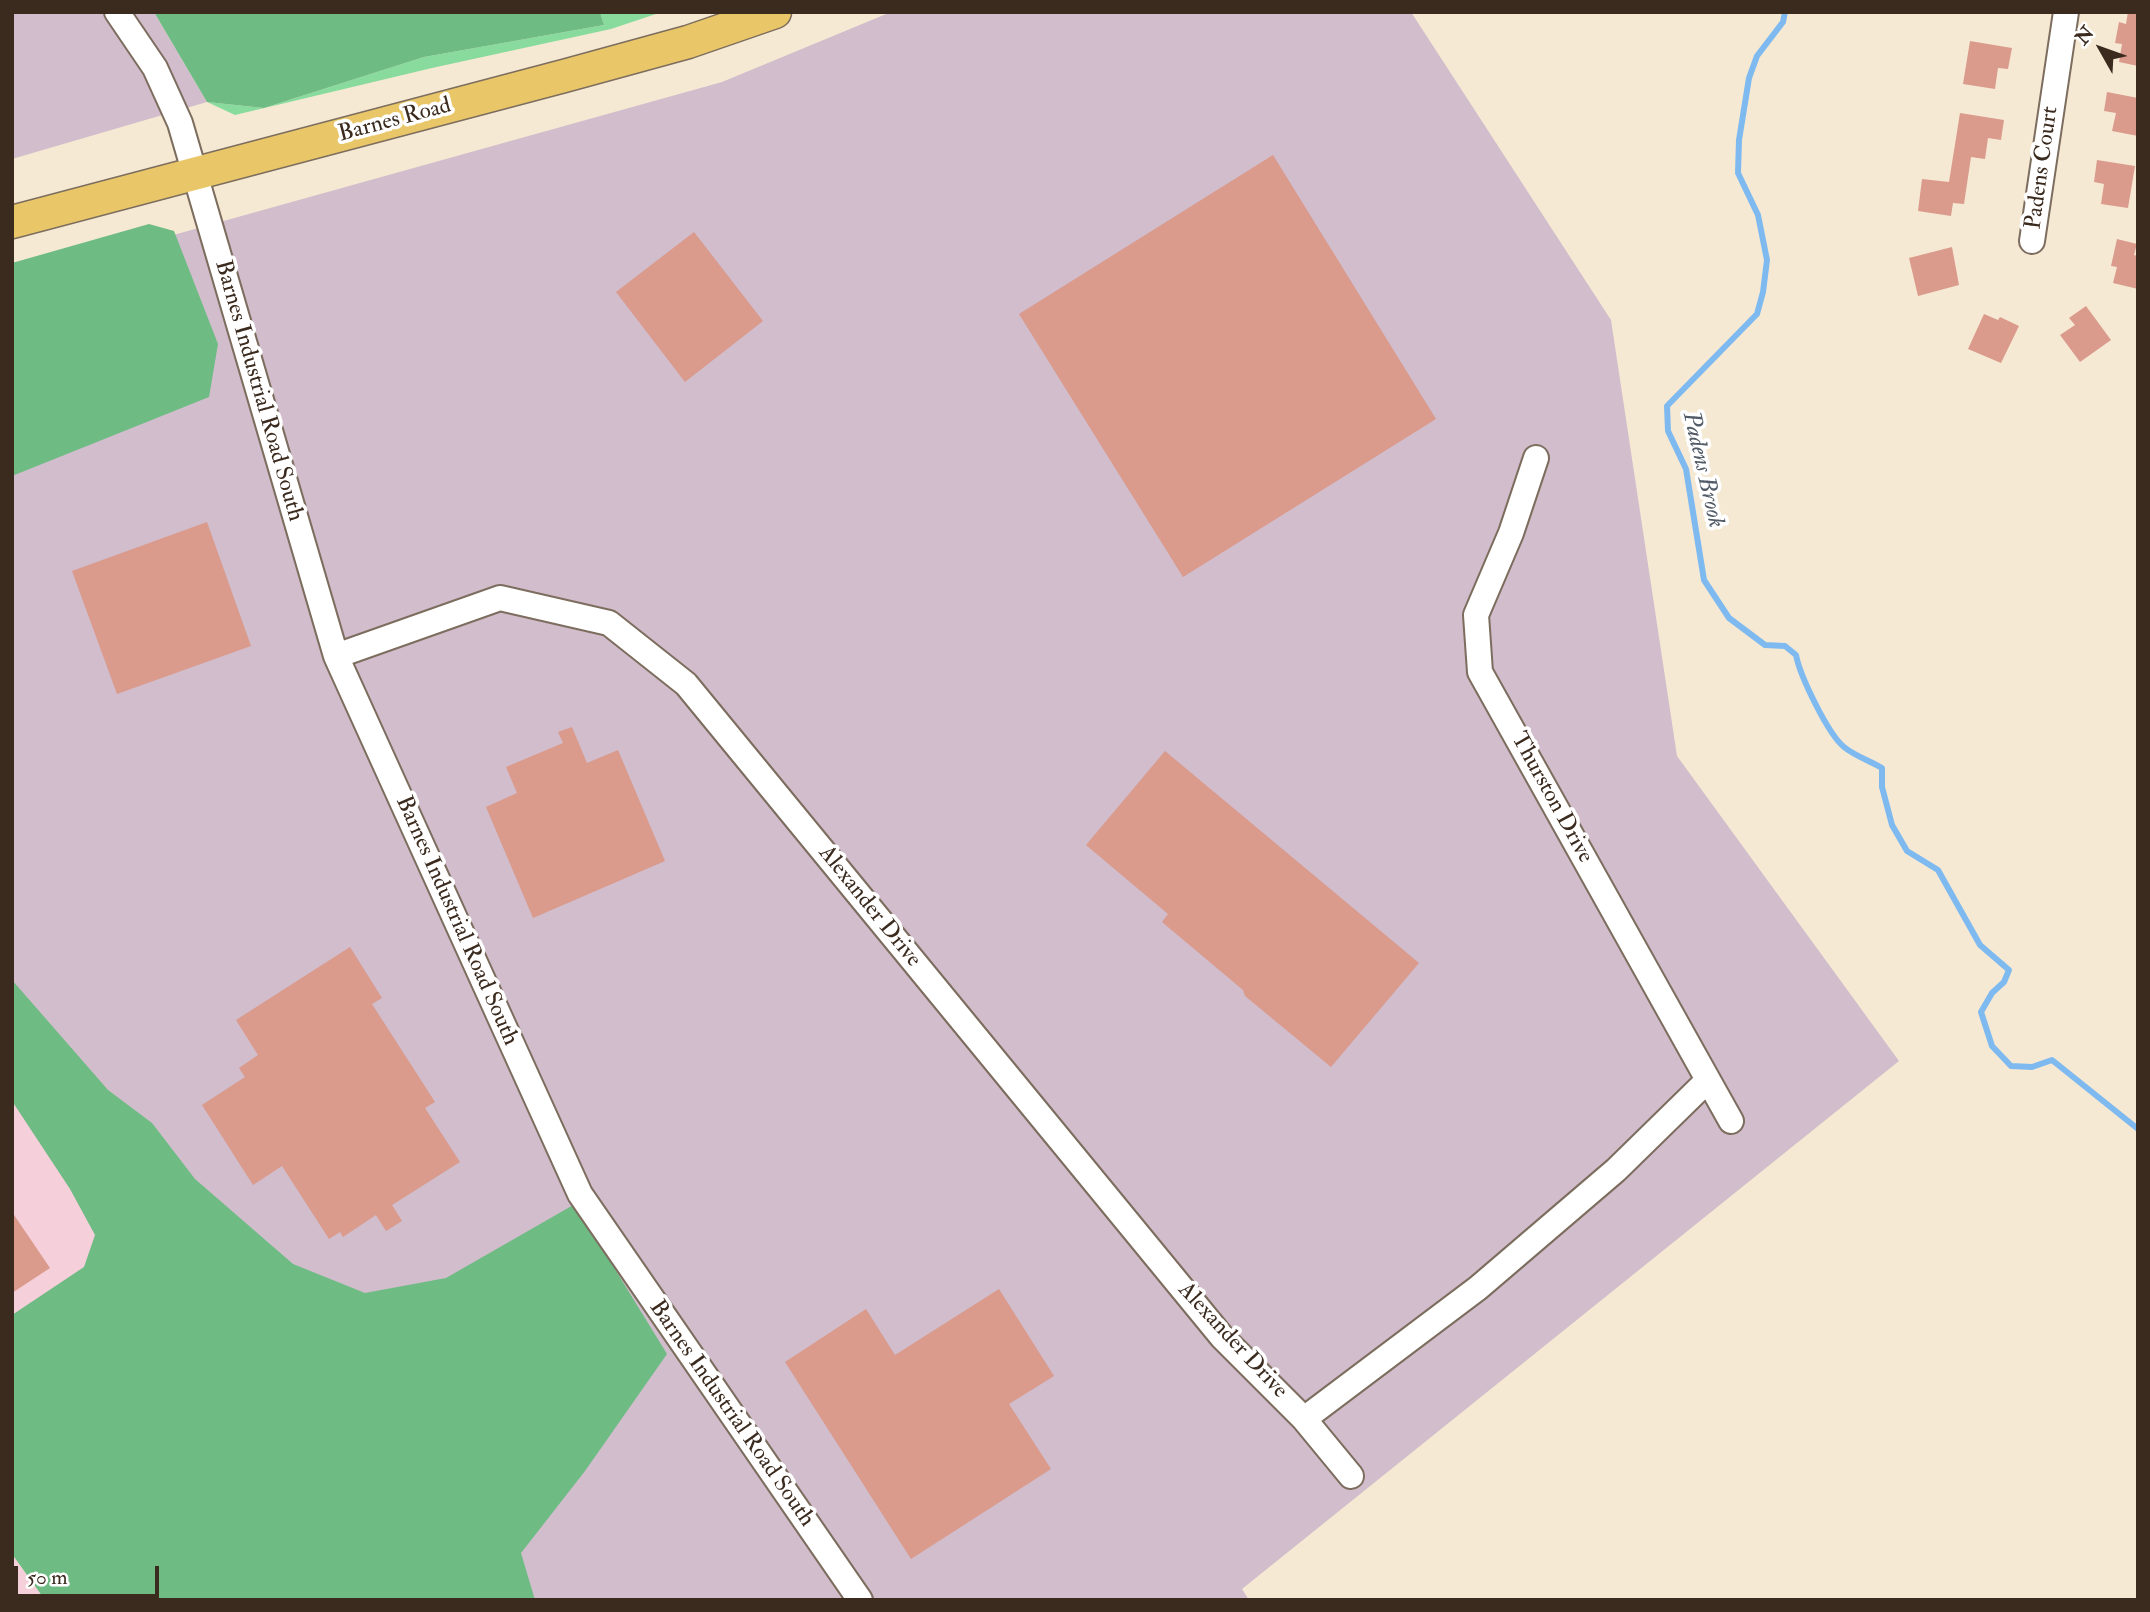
<!DOCTYPE html>
<html>
<head>
<meta charset="utf-8">
<style>
	body { margin:0 }
	#map { position:relative; width:2150px; height:1612px; overflow:hidden; background:#f6e9d4; font-family:"IM FELL Double Pica",serif }
	canvas { display:block }
	.frame { position:absolute; inset:0; border:14px solid #3b2a1e; pointer-events:none }
	.north { position:absolute; left:2066px; top:14px; width:70px; height:70px; -webkit-text-stroke:5px #fff; paint-order:stroke; rotate:310deg; font-size:19px; font-weight:700; line-height:28px; text-align:center; color:#3b2a1e }
	.north::after { content:''; display:block; margin:auto; width:24px; height:32px; background:#3b2a1e; clip-path:polygon(50% 0,100% 100%,50% 72%,0 100%) }
	.scale { position:absolute; left:14px; top:1566px; width:145px; height:32px; box-sizing:border-box; border:4px solid #3b2a1e; border-top:0; padding-left:9px; font-size:21px; line-height:24px; white-space:nowrap; color:#3b2a1e; -webkit-text-stroke:5px #fff; paint-order:stroke }
</style>
</head>
<body>
<div id="map">
<canvas width="2150" height="1612"></canvas>
<div class="frame"></div>
<div class="north">N</div>
<div class="scale">50 m</div>
</div>
<script>
const ctx = document.querySelector('canvas').getContext('2d');
ctx.lineJoin = 'round';
function fill(path, color) {
  ctx.fillStyle = color;
  ctx.fill(path, 'evenodd');
}
function trace(path, color, width, dash) {
  ctx.strokeStyle = color;
  ctx.lineWidth = width;
  ctx.lineCap = dash ? 'butt' : 'round';
  ctx.setLineDash(dash || []);
  ctx.stroke(path);
}
function label(font, color, halo, rows, align = 'center') {
  ctx.font = font + ' "IM FELL Double Pica",serif';
  ctx.lineWidth = 7;
  ctx.setLineDash([]);
  ctx.textBaseline = 'middle';
  ctx.strokeStyle = halo;
  ctx.fillStyle = color;
  for (const [text, x, y, turn = 0] of rows) {
    ctx.save();
    ctx.translate(x, y);
    ctx.rotate((+turn || 0) * Math.PI / 180);
    ctx.textAlign = isNaN(turn) ? turn : align;
    if (halo) ctx.strokeText(text, 0, 0);
    ctx.fillText(text, 0, 0);
    ctx.restore();
  }
}
fill(new Path2D(`
	M 12,1027 L 174,1230 L 12,1345 Z
	M 12,1554 L 45,1600 L 12,1600 Z`), '#f5cfda');
fill(new Path2D(`
	M 12,12 L 154,12 L 207,102 L 12,159 Z
	M 891,12 L 1411,12 L 1611,320 L 1677,756 L 1899,1061 L 1242,1589 L 1249,1600 L 468,1600 L 12,1027 L 12,280 L 722,82 Z`), '#d1bdcb');
fill(new Path2D(`
	M 600,12 L 662,12 L 611,29 L 432,68 L 235,115 L 207,102 L 264,108 L 424,57 L 604,25 Z`), '#88db9d');
fill(new Path2D(`
	M 154,12 L 600,12 L 604,25 L 424,57 L 264,108 L 207,102 Z
	M 149,224 L 174,231 L 218,344 L 209,397 L 12,476 L 12,263 Z
	M 12,980 L 108,1090 L 152,1123 L 195,1179 L 293,1264 L 365,1293 L 446,1278 L 575,1204 L 667,1354 L 585,1471 L 521,1553 L 535,1600 L 45,1600 L 12,1554 L 12,1315 L 84,1267 L 95,1235 L 70,1189 L 12,1101 Z`), '#6ebb84');
trace(new Path2D(`
	M 1785,12 L 1783,22 L 1757,56 L 1749,78 L 1739,140 L 1738,173 L 1758,215 L 1767,260 L 1763,292 L 1757,314 L 1667,406 L 1668,431 L 1686,469 L 1704,580 L 1729,618 L 1765,645 L 1785,646 L 1796,655 C 1800,676 1828,734 1844,747 C 1855,756 1870,761 1882,768 L 1882,787 L 1892,825 L 1907,851 L 1938,870 L 1980,945 L 2009,970 L 2004,982 L 1992,993 L 1981,1012 L 1992,1046 L 2011,1066 L 2032,1067 L 2052,1060 L 2138,1129`), '#7ebaf0', 6);
fill(new Path2D(`
	M 2128,12 L 2138,12 L 2138,66 L 2119,62 L 2122,44 L 2115,43 L 2119,22 L 2126,24 Z
	M 1970,41 L 2012,48 L 2008,69 L 1998,68 L 1995,89 L 1963,84 Z
	M 2107,92 L 2138,98 L 2138,136 L 2112,131 L 2116,113 L 2104,111 Z
	M 1960,113 L 2004,120 L 2001,140 L 1988,138 L 1985,159 L 1971,157 L 1964,204 L 1953,203 L 1951,216 L 1918,211 L 1922,179 L 1949,182 Z
	M 1273,155 L 1436,419 L 1183,577 L 1019,314 Z
	M 2097,160 L 2135,166 L 2128,208 L 2101,204 L 2104,184 L 2094,182 Z
	M 694,232 L 763,321 L 685,382 L 616,292 Z
	M 2117,239 L 2137,244 L 2134,255 L 2138,256 L 2138,289 L 2113,283 L 2117,267 L 2111,266 Z
	M 1952,247 L 1959,285 L 1918,296 L 1909,258 Z
	M 2086,306 L 2111,340 L 2080,362 L 2060,335 L 2075,325 L 2069,318 Z
	M 1984,314 L 1998,320 L 2000,317 L 2019,326 L 2001,363 L 1968,349 Z
	M 207,522 L 251,646 L 117,694 L 72,571 Z
	M 572,727 L 587,763 L 618,750 L 665,861 L 533,918 L 486,807 L 517,793 L 506,767 L 563,743 L 558,732 Z
	M 1165,751 L 1419,963 L 1331,1067 L 1245,996 L 1243,990 L 1162,922 L 1168,914 L 1086,845 Z
	M 350,947 L 382,998 L 372,1004 L 435,1102 L 425,1108 L 460,1162 L 392,1205 L 402,1221 L 386,1231 L 376,1215 L 343,1237 L 340,1232 L 329,1239 L 282,1166 L 253,1185 L 202,1105 L 245,1077 L 239,1068 L 258,1055 L 236,1020 Z
	M 12,1212 L 50,1268 L 12,1293 Z
	M 999,1289 L 1054,1376 L 1009,1404 L 1051,1469 L 911,1559 L 785,1362 L 866,1309 L 895,1355 Z`), '#da9a8c');
const minor = new Path2D(`
	M 117,12 L 155,68 L 180,123 L 336,656 L 580,1194 L 860,1600
	M 2032,241 L 2066,12
	M 1536,458 L 1511,533 L 1476,615 L 1480,672 L 1731,1121
	M 336,656 L 500,598 L 609,623 L 686,684 L 1222,1337 L 1304,1419 L 1351,1476
	M 1304,1419 L 1478,1288 L 1616,1170 L 1708,1080`);
const major = new Path2D(`
	M 12,222 L 564,76 L 688,42 L 775,12`);
trace(minor, '#7c6d5e', 28);
trace(major, '#7c6d5e', 35);
trace(minor, '#fff', 24);
trace(major, '#e9c769', 32);
label('23px', '#3b2a1e', '#fff', [
	["Barnes Road",395,121,-15],
	["Padens Court",2043,168,-82],
	["Barnes Industrial Road South",258,391,74],
	["Thurston Drive",1551,798,61],
	["Alexander Drive",869,907,51],
	["Barnes Industrial Road South",456,921,66],
	["Alexander Drive",1232,1341,47],
	["Barnes Industrial Road South",731,1414,55]
]);
label('italic 24px', '#525c68', '#fff', [
	["Padens Brook",1702,470,77]
]);
</script>
</body>
</html>
